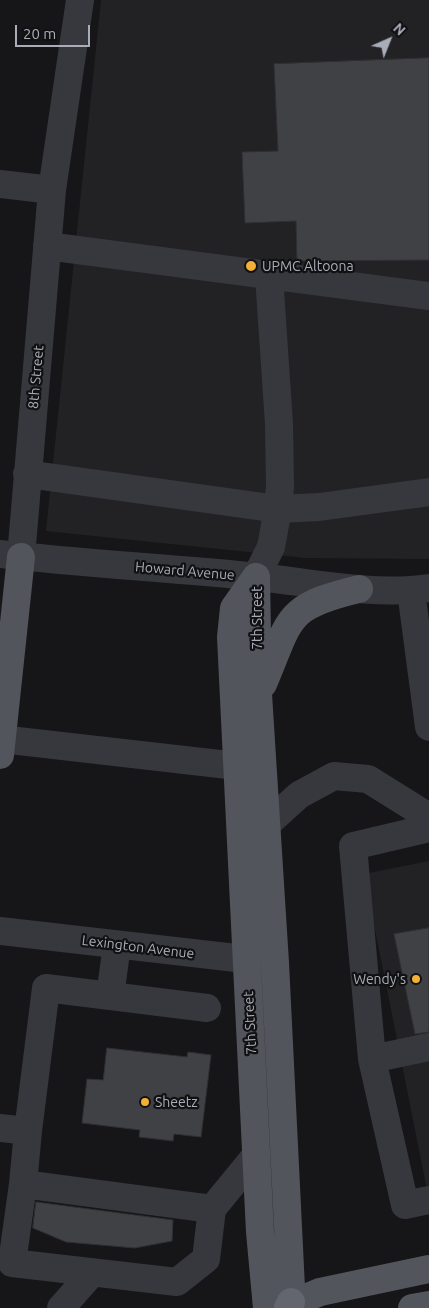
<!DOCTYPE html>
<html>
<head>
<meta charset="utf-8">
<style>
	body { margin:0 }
	#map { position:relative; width:429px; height:1308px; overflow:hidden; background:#161618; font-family:Ubuntu,sans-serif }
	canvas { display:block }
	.north { position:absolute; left:364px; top:15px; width:50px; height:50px; -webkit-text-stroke:4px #111113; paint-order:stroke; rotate:44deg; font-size:14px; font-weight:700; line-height:20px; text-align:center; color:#a8adb8 }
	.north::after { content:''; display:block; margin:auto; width:18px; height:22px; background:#a8adb8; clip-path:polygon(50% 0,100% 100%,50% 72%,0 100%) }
	.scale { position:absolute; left:15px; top:25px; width:75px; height:22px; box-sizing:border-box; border:2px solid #a8adb8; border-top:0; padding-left:6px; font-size:15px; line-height:18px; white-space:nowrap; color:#a8adb8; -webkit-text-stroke:4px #111113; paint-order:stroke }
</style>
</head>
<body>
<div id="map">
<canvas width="429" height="1308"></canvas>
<div class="north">N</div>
<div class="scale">20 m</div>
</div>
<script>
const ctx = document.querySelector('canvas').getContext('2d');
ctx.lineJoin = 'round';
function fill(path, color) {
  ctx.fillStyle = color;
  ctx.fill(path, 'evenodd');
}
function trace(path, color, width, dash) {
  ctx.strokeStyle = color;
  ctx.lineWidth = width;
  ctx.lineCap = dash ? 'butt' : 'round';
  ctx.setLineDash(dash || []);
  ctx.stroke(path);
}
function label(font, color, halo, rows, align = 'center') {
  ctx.font = font + ' Ubuntu,sans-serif';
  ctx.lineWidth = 4.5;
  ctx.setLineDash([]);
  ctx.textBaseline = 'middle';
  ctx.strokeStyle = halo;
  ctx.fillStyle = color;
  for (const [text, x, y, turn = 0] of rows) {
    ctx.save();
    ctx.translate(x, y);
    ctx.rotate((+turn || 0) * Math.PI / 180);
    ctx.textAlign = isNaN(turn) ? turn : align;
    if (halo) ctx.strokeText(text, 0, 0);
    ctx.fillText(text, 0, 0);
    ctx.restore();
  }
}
fill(new Path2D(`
	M 101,0 L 429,0 L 429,559 L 306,558 L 46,531 Z
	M 429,861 L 429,1200 L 364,874 Z`), '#222225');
const building = new Path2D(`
	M 429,58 L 429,260 L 297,261 L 296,221 L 245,223 L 242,152 L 278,151 L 274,64 Z
	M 429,928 L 429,1032 L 415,1034 L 394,934 Z
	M 107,1048 L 187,1057 L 188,1052 L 211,1055 L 201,1137 L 174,1134 L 173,1141 L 139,1137 L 140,1130 L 82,1123 L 87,1079 L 103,1080 Z
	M 36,1202 L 173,1220 L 172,1241 L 135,1248 L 66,1242 L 33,1228 Z`);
fill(building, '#404145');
trace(building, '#303034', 1);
trace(new Path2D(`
	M 0,184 L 52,190
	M 47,246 L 429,296
	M 27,474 L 278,509 L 319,507 L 429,492
	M 0,554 C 86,564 172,568 258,577 C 314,583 373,596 429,588
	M 21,557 L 52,190 L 80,0
	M 256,577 L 271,547 L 278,509 L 280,486 L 279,424 L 269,276
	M 411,591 L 429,727
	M 0,739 L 237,766
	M 266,825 L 299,795 L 334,776 L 368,779 L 429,817
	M 429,828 L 353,846 L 372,1059 L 405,1205 L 429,1200
	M 0,931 L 271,962
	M 110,996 L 117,945
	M 372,1059 L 429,1047
	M 0,1128 L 28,1131 L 23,1184 L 212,1209
	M 28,1131 L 46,988 L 207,1008
	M 23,1184 L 12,1263 L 177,1282 L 206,1259 L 212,1209 L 257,1154
	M 61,1308 L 91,1274`), '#37383d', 28);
trace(new Path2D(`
	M 256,577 L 234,608 L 231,637 L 260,1232 L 267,1308
	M 256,577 L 258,694 L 275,963 L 292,1308
	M 263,684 C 291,619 283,607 359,589
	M 0,755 L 21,557
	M 282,1308 L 320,1292 L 429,1269
	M 412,1308 L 429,1305`), '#53555c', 28);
trace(new Path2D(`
	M 288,1308 L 291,1302`), '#63666e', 28);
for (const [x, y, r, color] of [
	[251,266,6,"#f2b134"],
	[416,979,5,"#f2b134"],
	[145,1102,5,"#f2b134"]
]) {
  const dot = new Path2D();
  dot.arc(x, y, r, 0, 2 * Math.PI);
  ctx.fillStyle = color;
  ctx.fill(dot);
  trace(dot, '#111113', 2);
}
label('14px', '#a8adb8', '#111113', [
	["UPMC Altoona",262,266],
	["Wendy's",406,979,"right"],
	["Sheetz",155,1102]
], 'left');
label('14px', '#a8adb8', '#111113', [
	["8th Street",36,377,-85],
	["Howard Avenue",185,571,5],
	["7th Street",257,618,-90],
	["Lexington Avenue",138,947,7],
	["7th Street",250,1023,-93]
]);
</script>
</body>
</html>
